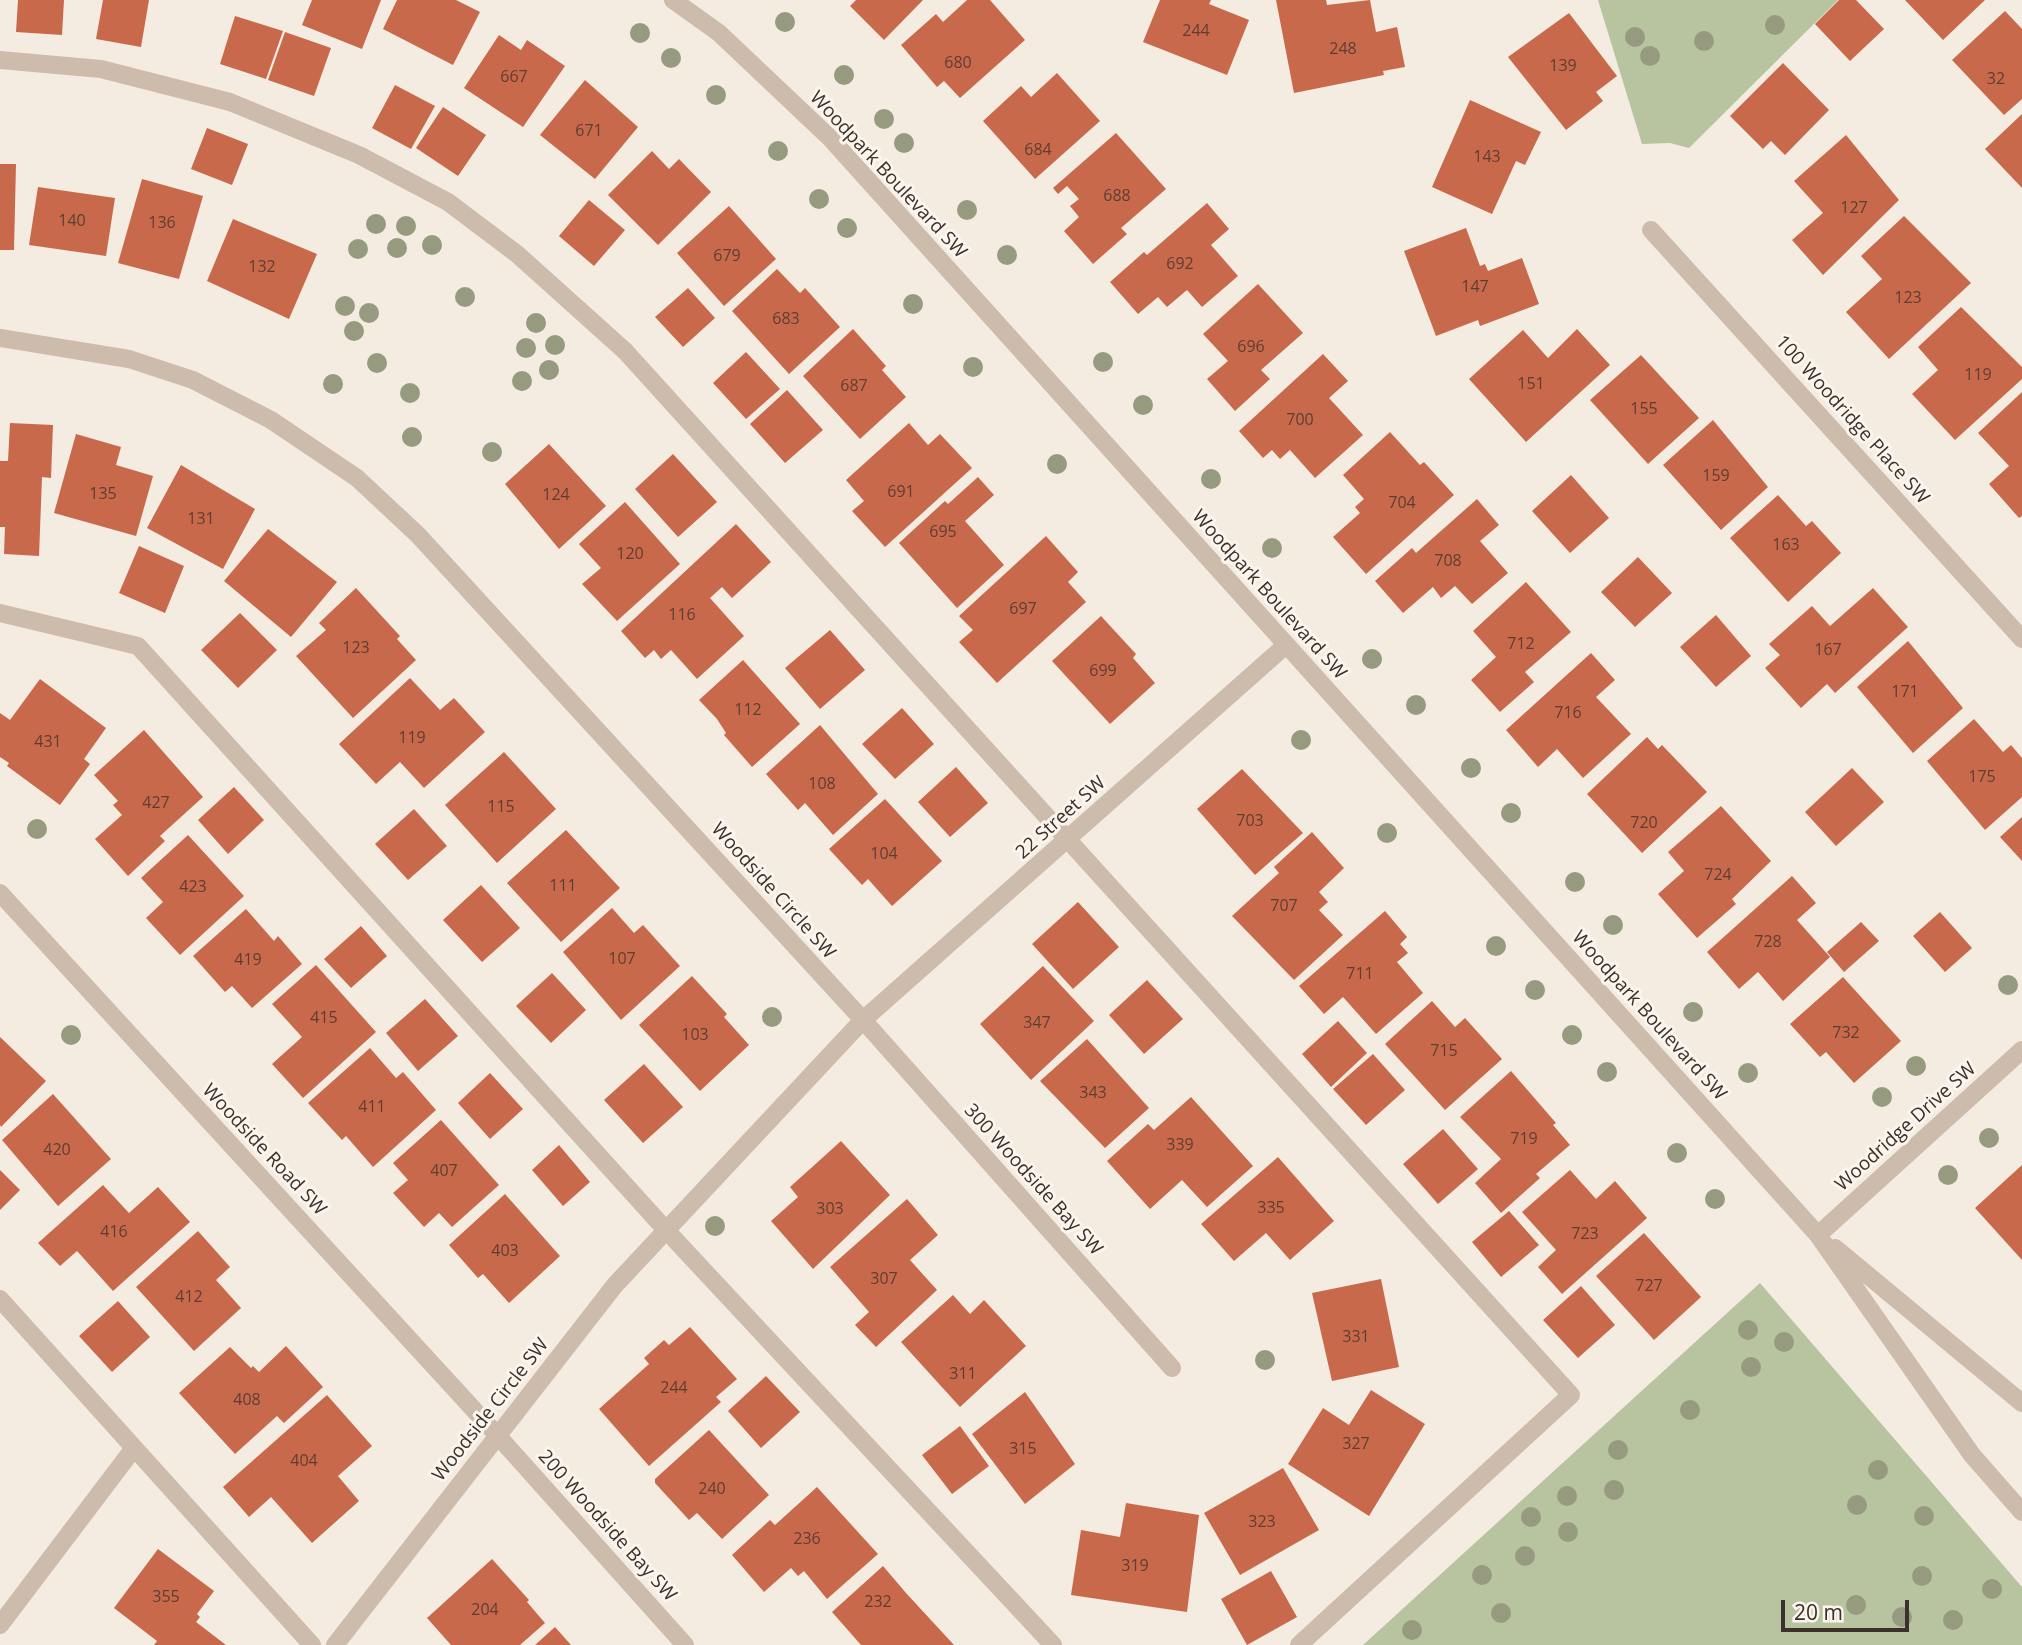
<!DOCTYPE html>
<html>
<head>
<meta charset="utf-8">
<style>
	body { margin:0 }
	#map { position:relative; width:2022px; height:1645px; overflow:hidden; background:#f4ebe1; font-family:"Open Sans",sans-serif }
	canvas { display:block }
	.scale { position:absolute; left:1781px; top:1600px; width:128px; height:32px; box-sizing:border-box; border:4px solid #3b302b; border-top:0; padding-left:9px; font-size:21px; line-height:24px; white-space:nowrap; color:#3b302b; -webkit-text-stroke:5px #fbf5ee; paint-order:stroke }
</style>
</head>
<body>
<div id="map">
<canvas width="2022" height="1645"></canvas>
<div class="scale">20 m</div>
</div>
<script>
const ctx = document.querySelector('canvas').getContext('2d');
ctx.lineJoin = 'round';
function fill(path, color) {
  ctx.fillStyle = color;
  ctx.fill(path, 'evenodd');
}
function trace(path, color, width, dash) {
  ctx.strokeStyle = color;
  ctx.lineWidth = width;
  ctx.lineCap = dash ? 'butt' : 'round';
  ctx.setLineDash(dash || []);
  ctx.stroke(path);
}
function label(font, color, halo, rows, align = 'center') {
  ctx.font = font + ' "Open Sans",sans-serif';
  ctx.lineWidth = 6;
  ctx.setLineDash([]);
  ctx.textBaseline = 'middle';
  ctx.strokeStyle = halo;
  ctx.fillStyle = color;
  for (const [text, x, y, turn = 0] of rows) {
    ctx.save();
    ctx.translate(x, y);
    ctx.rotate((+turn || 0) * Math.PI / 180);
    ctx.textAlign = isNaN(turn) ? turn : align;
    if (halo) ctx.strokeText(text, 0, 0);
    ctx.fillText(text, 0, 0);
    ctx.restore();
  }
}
fill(new Path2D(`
	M 1598,0 L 1838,0 L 1689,148 L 1670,143 L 1642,144 Z
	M 1760,1283 L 2022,1587 L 2022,1645 L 1363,1645 Z`), '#b8c4a0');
fill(new Path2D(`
	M 18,0 L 64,0 L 62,35 L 16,32 Z
	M 103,0 L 149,0 L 141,47 L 96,39 Z
	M 312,0 L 381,0 L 362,49 L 302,25 Z
	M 397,0 L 456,0 L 480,12 L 453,65 L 383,29 Z
	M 856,0 L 923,0 L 884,40 L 850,6 Z
	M 967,0 L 990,0 L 1025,40 L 960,98 L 944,81 L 937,87 L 901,45 L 936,14 L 943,22 Z
	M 1160,0 L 1211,0 L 1209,4 L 1249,20 L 1227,75 L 1143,42 Z
	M 1276,0 L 1326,0 L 1327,5 L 1370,0 L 1376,32 L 1397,27 L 1405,67 L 1383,71 L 1384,75 L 1294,93 Z
	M 1839,0 L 1856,0 L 1884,29 L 1850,61 L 1815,24 Z
	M 1905,0 L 1985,0 L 1943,40 Z
	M 2005,11 L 2022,29 L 2022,99 L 2004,115 L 1952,60 Z
	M 1569,13 L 1617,76 L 1596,92 L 1603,101 L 1566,130 L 1508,57 Z
	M 235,16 L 283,31 L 266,79 L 220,64 Z
	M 285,32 L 331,48 L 314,96 L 268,80 Z
	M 499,35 L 521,50 L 527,40 L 565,66 L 523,127 L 464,88 Z
	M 1783,63 L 1829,110 L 1785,155 L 1771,141 L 1763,149 L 1730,116 Z
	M 1057,73 L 1100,121 L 1035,179 L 983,121 L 1021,86 L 1031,97 Z
	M 585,80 L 638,127 L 595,179 L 540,135 Z
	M 395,85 L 435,106 L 411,149 L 372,128 Z
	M 1470,100 L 1541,132 L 1525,165 L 1516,161 L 1492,214 L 1432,187 Z
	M 443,107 L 486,135 L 458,176 L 416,148 Z
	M 2022,114 L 2022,188 L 1985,149 Z
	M 207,128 L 248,144 L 232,185 L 191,169 Z
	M 1116,133 L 1166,189 L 1121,228 L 1127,234 L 1093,264 L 1064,231 L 1079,217 L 1070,206 L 1079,199 L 1067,186 L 1058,194 L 1053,188 Z
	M 1846,135 L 1899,200 L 1823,275 L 1792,240 L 1823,213 L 1794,181 Z
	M 652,151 L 669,169 L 679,159 L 711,192 L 658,245 L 608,195 Z
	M 0,164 L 16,164 L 14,250 L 0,250 Z
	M 142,179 L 203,196 L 179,279 L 118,263 Z
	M 38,187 L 115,198 L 106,256 L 29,245 Z
	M 589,200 L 625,230 L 594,266 L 559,236 Z
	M 1207,203 L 1229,229 L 1211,245 L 1238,276 L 1202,307 L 1187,290 L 1167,307 L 1158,297 L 1138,314 L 1110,282 L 1144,252 L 1147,255 Z
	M 729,206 L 776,259 L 724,306 L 677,253 Z
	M 1904,216 L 1971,283 L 1889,359 L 1846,312 L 1882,279 L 1861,256 Z
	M 233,219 L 317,254 L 289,319 L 207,281 Z
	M 1466,228 L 1480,266 L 1485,264 L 1488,271 L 1522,258 L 1539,304 L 1480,326 L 1478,320 L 1436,336 L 1404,251 Z
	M 777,269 L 800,293 L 805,288 L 840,327 L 789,374 L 732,311 Z
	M 1258,284 L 1303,333 L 1261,370 L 1270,379 L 1235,411 L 1207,379 L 1228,361 L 1203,334 Z
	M 688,288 L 715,318 L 683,347 L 655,317 Z
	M 1961,307 L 2022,367 L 2022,379 L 1955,440 L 1912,394 L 1938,370 L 1918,347 Z
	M 853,329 L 886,366 L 882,370 L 906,397 L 860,439 L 803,376 Z
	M 1577,329 L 1610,365 L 1526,442 L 1469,379 L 1523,330 L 1548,358 Z
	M 746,352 L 780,389 L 746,419 L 713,383 Z
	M 1323,354 L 1348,381 L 1329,398 L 1363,435 L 1315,478 L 1290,450 L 1280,459 L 1272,450 L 1263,458 L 1239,431 Z
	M 1641,355 L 1699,418 L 1648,464 L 1590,400 Z
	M 787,390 L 823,430 L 785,463 L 750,424 Z
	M 2022,392 L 2022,516 L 2019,518 L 1989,484 L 2009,466 L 1978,433 Z
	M 1713,420 L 1768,487 L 1721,530 L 1663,465 Z
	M 10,423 L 53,425 L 51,478 L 42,477 L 39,556 L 4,554 L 5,527 L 0,527 L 0,461 L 8,461 Z
	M 909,423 L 928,445 L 940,434 L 972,468 L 885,547 L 852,511 L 864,501 L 846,480 Z
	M 1390,432 L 1420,465 L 1424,462 L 1454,495 L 1366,574 L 1333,537 L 1360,513 L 1355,507 L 1364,499 L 1343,475 Z
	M 76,434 L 121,447 L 116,465 L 153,476 L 136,536 L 54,513 Z
	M 549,444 L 606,506 L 559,549 L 505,484 Z
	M 673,454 L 717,502 L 678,537 L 635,489 Z
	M 181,465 L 255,509 L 223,569 L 147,528 Z
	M 1571,475 L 1609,518 L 1570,553 L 1532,511 Z
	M 978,477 L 994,495 L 965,521 L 1004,565 L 957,608 L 899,543 L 945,501 L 948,504 Z
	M 1778,495 L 1806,526 L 1812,521 L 1841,553 L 1788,602 L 1730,538 Z
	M 1477,499 L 1499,525 L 1480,541 L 1508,573 L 1472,604 L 1455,586 L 1441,598 L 1433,587 L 1403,613 L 1375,581 L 1412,548 L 1416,553 Z
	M 625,502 L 680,564 L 617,621 L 582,584 L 601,568 L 579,544 Z
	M 736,524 L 771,562 L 732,598 L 722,587 L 710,598 L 744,636 L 697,679 L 671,650 L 661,659 L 654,650 L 645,658 L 621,631 Z
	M 268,529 L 337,582 L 291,637 L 224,581 Z
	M 1046,536 L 1078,572 L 1068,582 L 1086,602 L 997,683 L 959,642 L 973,630 L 959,616 Z
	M 139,546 L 184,566 L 165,613 L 119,593 Z
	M 1638,557 L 1672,593 L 1635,627 L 1601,592 Z
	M 1526,582 L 1571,632 L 1525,672 L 1534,682 L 1500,712 L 1471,680 L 1496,657 L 1473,631 Z
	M 356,588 L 400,636 L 397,639 L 416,660 L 353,718 L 296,656 L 326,630 L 319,623 Z
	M 1873,588 L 1908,627 L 1835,693 L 1827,684 L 1801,708 L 1765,668 L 1780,655 L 1769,644 L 1812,606 L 1830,626 Z
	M 240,613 L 277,650 L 238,688 L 201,650 Z
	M 1716,615 L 1751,656 L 1716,687 L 1680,647 Z
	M 1101,616 L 1136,654 L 1133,658 L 1155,683 L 1110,724 L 1052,661 Z
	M 830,630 L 865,670 L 820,709 L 785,668 Z
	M 1908,641 L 1963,708 L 1913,753 L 1857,687 Z
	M 1591,653 L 1615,680 L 1596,697 L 1631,734 L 1583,778 L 1557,749 L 1538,767 L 1506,730 Z
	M 743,660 L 800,724 L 752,767 L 724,735 L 726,733 L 717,719 L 699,700 Z
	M 410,678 L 440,710 L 454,698 L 485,732 L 424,788 L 400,762 L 376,784 L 339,744 Z
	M 40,679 L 106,728 L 84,759 L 90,764 L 60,805 L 7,766 L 9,763 L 0,757 L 0,713 L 10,720 Z
	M 902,708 L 934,744 L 895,779 L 862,744 Z
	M 1974,719 L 2003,752 L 2011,745 L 2022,758 L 2022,797 L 1985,830 L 1927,761 Z
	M 820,725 L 878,794 L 833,835 L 805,803 L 798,810 L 766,774 Z
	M 144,730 L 203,797 L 160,836 L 165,841 L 128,876 L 95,839 L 122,815 L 113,805 L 118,801 L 94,775 Z
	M 1647,737 L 1658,749 L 1662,745 L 1707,792 L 1642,853 L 1587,794 Z
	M 504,752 L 556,809 L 497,863 L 445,805 Z
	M 956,767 L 988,803 L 950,837 L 918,802 Z
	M 1852,768 L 1884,802 L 1836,846 L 1805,812 Z
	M 1242,769 L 1303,833 L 1255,875 L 1197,809 Z
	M 234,787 L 264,820 L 228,854 L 198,820 Z
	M 885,799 L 942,861 L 892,906 L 868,879 L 862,885 L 829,849 Z
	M 1721,806 L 1771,861 L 1732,899 L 1736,904 L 1697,938 L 1658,894 L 1684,871 L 1668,852 Z
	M 414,809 L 447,846 L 408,880 L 375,844 Z
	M 2022,817 L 2022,861 L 2000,837 Z
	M 566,830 L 620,888 L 561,942 L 507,883 Z
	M 1312,832 L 1344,868 L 1319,892 L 1328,902 L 1319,910 L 1343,935 L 1294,980 L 1232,916 L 1279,873 L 1274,867 Z
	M 188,835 L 244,896 L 180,955 L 146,918 L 163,902 L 141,878 Z
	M 1792,876 L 1816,903 L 1797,920 L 1830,957 L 1783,1001 L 1758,972 L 1739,989 L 1707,952 Z
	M 481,885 L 520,928 L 482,962 L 443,920 Z
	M 1078,902 L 1119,947 L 1073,989 L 1032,944 Z
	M 612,908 L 634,933 L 643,925 L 680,966 L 621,1020 L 563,952 Z
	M 246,909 L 274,941 L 278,936 L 302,964 L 252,1008 L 232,986 L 225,992 L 193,956 Z
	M 1385,911 L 1407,937 L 1400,944 L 1408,953 L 1397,962 L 1423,993 L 1376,1034 L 1343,997 L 1324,1014 L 1299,986 Z
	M 1940,912 L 1972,948 L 1945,972 L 1913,936 Z
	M 1861,922 L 1879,941 L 1844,972 L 1827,952 Z
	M 361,926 L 387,956 L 351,988 L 324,959 Z
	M 316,965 L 376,1032 L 303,1098 L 272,1064 L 302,1037 L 272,1004 Z
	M 1043,966 L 1094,1021 L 1031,1080 L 980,1024 Z
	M 552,973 L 586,1010 L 551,1043 L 516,1006 Z
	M 692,976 L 727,1014 L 724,1017 L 749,1045 L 700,1091 L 639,1025 Z
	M 1843,977 L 1901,1041 L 1854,1083 L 1826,1052 L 1820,1057 L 1790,1024 Z
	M 1147,980 L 1183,1019 L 1144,1054 L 1109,1015 Z
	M 425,999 L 458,1036 L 418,1071 L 386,1033 Z
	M 1432,1001 L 1455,1027 L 1465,1018 L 1502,1059 L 1445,1110 L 1385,1044 Z
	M 1338,1021 L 1367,1053 L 1331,1087 L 1302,1054 Z
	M 0,1037 L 46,1081 L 1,1127 L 0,1125 Z
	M 1087,1039 L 1149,1108 L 1105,1148 L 1040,1081 Z
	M 370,1048 L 396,1078 L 403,1072 L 436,1110 L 373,1167 L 346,1136 L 342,1140 L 308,1103 Z
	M 1373,1054 L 1405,1090 L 1366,1125 L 1333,1089 Z
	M 644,1064 L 683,1107 L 643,1143 L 604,1100 Z
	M 1511,1071 L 1556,1123 L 1553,1125 L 1570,1145 L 1536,1174 L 1540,1178 L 1501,1213 L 1475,1183 L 1501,1159 L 1460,1117 Z
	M 490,1073 L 523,1109 L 490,1139 L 458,1103 Z
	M 53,1094 L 111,1159 L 58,1206 L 2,1140 Z
	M 1191,1097 L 1253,1166 L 1207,1207 L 1182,1180 L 1150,1209 L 1107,1161 L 1148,1124 L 1154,1130 Z
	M 441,1120 L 499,1185 L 452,1227 L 439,1213 L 424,1227 L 393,1193 L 408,1180 L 393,1163 Z
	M 1443,1129 L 1478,1169 L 1438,1204 L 1403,1164 Z
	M 841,1141 L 890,1195 L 813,1269 L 771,1221 L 798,1197 L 790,1187 Z
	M 559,1145 L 590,1182 L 563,1206 L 532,1170 Z
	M 1278,1157 L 1334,1221 L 1290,1260 L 1266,1233 L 1234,1261 L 1201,1224 Z
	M 2022,1165 L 2022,1260 L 1975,1208 Z
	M 0,1170 L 20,1190 L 0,1210 Z
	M 1570,1170 L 1596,1199 L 1615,1181 L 1647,1218 L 1562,1294 L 1538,1267 L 1556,1250 L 1522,1212 Z
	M 103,1185 L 129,1213 L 158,1187 L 190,1222 L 113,1291 L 77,1251 L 60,1266 L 38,1243 Z
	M 505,1194 L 560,1256 L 509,1303 L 483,1274 L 478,1278 L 449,1245 Z
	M 907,1199 L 938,1235 L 910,1260 L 937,1290 L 876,1347 L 855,1325 L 869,1312 L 830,1267 Z
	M 1509,1211 L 1539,1245 L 1501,1277 L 1472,1242 Z
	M 198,1231 L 230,1267 L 216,1280 L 241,1308 L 194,1351 L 136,1287 Z
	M 1644,1233 L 1701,1297 L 1654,1340 L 1596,1276 Z
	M 1381,1279 L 1399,1367 L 1332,1381 L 1312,1293 Z
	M 1581,1286 L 1615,1325 L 1578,1358 L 1543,1320 Z
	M 953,1295 L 970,1314 L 984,1300 L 1026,1346 L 960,1407 L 901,1342 Z
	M 118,1301 L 150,1337 L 112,1372 L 79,1336 Z
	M 690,1327 L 737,1379 L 716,1397 L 721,1402 L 649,1466 L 599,1409 L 649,1364 L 644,1358 L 664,1340 L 669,1345 Z
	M 286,1346 L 323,1387 L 284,1423 L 277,1416 L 235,1454 L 179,1393 L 230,1347 L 251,1368 L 253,1366 L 259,1372 Z
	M 766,1376 L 800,1412 L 761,1448 L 728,1411 Z
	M 1371,1390 L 1425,1424 L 1369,1516 L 1288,1464 L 1323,1408 L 1349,1425 Z
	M 1025,1392 L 1075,1464 L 1025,1504 L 972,1434 Z
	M 327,1395 L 372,1446 L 338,1476 L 359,1501 L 312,1543 L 271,1497 L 249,1517 L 223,1487 Z
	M 960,1426 L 989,1466 L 952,1494 L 922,1455 Z
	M 709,1430 L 769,1495 L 722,1539 L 697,1513 L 689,1520 L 655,1483 L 655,1479 Z
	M 1283,1468 L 1319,1530 L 1240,1575 L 1204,1513 Z
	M 817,1487 L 878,1554 L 827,1599 L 804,1571 L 798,1576 L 791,1568 L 764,1592 L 732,1555 L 770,1520 L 775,1525 Z
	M 1126,1503 L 1199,1515 L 1187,1612 L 1071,1595 L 1081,1530 L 1120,1537 Z
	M 158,1549 L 214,1591 L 197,1614 L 200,1617 L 196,1622 L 226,1645 L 154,1645 L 157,1641 L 114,1608 Z
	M 492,1559 L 529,1600 L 527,1602 L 545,1623 L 520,1645 L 451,1645 L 427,1618 Z
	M 883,1566 L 906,1593 L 954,1645 L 861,1645 L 832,1612 Z
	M 1271,1571 L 1297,1617 L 1247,1645 L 1221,1599 Z
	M 555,1627 L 571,1645 L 535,1645 Z`), '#c8694b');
trace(new Path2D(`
	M 0,60 L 101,69 L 230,102 L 359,155 L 448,202 L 517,254 L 625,351 L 1571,1395 L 1299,1645
	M 0,613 L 138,646 L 665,1229 L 1053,1645
	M 0,1299 L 312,1645
	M 0,1625 L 134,1448`), '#cdbbac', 18);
trace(new Path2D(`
	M 1651,230 L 2022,639
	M 0,338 L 129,359 L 193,380 L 271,420 L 357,478 L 418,535 L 863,1020 L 615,1285 L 335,1645
	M 0,893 L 498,1436 L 685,1645
	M 1818,1235 L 2022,1050
	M 1172,1368 L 863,1020 L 1286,645`), '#cdbbac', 18);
trace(new Path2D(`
	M 673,0 L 719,33 L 830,138 L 1818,1235 L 1972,1455 L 2022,1512
	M 1835,1248 L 2022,1403`), '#cdbbac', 18);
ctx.fillStyle = '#969b7f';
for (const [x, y] of [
	[785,22],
	[1775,25],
	[640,33],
	[1635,37],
	[1704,41],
	[1650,56],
	[671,58],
	[844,75],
	[716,95],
	[884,119],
	[904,143],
	[778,151],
	[819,199],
	[967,210],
	[376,224],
	[406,226],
	[847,228],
	[432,245],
	[397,248],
	[358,249],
	[1007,255],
	[465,297],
	[913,304],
	[345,306],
	[369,313],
	[536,323],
	[354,331],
	[555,345],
	[526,348],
	[1103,362],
	[377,363],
	[973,367],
	[549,370],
	[522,381],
	[333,384],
	[410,393],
	[1143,405],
	[412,437],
	[492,452],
	[1057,464],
	[1211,479],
	[1272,548],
	[1372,659],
	[1416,705],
	[1301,740],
	[1471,768],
	[1511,813],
	[37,829],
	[1387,833],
	[1575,882],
	[1613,925],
	[1496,946],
	[2008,985],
	[1535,990],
	[1693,1012],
	[772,1017],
	[71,1035],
	[1572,1035],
	[1916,1066],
	[1607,1072],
	[1748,1073],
	[1882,1097],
	[1989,1138],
	[1677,1153],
	[1948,1175],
	[1715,1199],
	[715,1226],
	[1748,1330],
	[1784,1342],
	[1265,1360],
	[1751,1367],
	[1690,1410],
	[1618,1450],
	[1878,1470],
	[1614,1490],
	[1567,1496],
	[1857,1505],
	[1924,1516],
	[1531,1517],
	[1568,1532],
	[1525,1556],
	[1482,1575],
	[1922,1576],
	[1992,1589],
	[1856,1605],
	[1501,1613],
	[1902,1617],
	[1953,1620],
	[1412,1630]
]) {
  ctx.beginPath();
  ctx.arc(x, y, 10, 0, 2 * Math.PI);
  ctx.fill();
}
label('16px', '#5e3e33', null, [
	["244",1196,31],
	["248",1343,49],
	["680",958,63],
	["139",1563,66],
	["667",514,77],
	["32",1996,79],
	["671",589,131],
	["684",1038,150],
	["143",1487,157],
	["688",1117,196],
	["127",1854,208],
	["140",72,221],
	["136",162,223],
	["679",727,256],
	["692",1180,264],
	["132",262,267],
	["147",1475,287],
	["123",1908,298],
	["683",786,319],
	["696",1251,347],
	["119",1978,375],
	["151",1531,384],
	["687",854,386],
	["155",1644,409],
	["700",1300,420],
	["159",1716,476],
	["691",901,492],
	["135",103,494],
	["124",556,495],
	["704",1402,503],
	["131",201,519],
	["695",943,532],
	["163",1786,545],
	["120",630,554],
	["708",1448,561],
	["697",1023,609],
	["116",682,615],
	["712",1521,644],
	["123",356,648],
	["167",1828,650],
	["699",1103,671],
	["171",1905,692],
	["112",748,710],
	["716",1568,713],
	["119",412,738],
	["431",48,742],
	["175",1982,777],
	["108",822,784],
	["427",156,803],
	["115",501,807],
	["703",1250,821],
	["720",1644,823],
	["104",884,854],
	["724",1718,875],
	["111",563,886],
	["423",193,887],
	["707",1284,906],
	["728",1768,942],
	["107",622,959],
	["419",248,960],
	["711",1360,974],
	["415",324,1018],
	["347",1037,1023],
	["732",1846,1033],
	["103",695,1035],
	["715",1444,1051],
	["343",1093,1093],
	["411",372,1107],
	["719",1524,1139],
	["339",1180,1145],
	["420",57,1150],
	["407",444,1171],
	["335",1271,1208],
	["303",830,1209],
	["416",114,1232],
	["723",1585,1234],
	["403",505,1251],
	["307",884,1279],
	["727",1649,1286],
	["412",189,1297],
	["331",1356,1337],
	["311",963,1374],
	["244",674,1388],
	["408",247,1400],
	["327",1356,1444],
	["315",1023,1449],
	["404",304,1461],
	["240",712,1489],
	["323",1262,1522],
	["236",807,1539],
	["319",1135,1566],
	["355",166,1597],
	["232",878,1602],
	["204",485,1610]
]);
label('19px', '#3b302b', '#fbf5ee', [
	["Woodpark Boulevard SW",888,175,47],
	["100 Woodridge Place SW",1852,420,48],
	["Woodpark Boulevard SW",1269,595,48],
	["22 Street SW",1061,818,-42],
	["Woodside Circle SW",773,891,48],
	["Woodpark Boulevard SW",1649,1016,48],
	["Woodridge Drive SW",1906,1127,-42],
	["Woodside Road SW",264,1150,47],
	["300 Woodside Bay SW",1033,1180,48],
	["Woodside Circle SW",491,1410,-52],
	["200 Woodside Bay SW",607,1526,48]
]);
</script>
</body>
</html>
